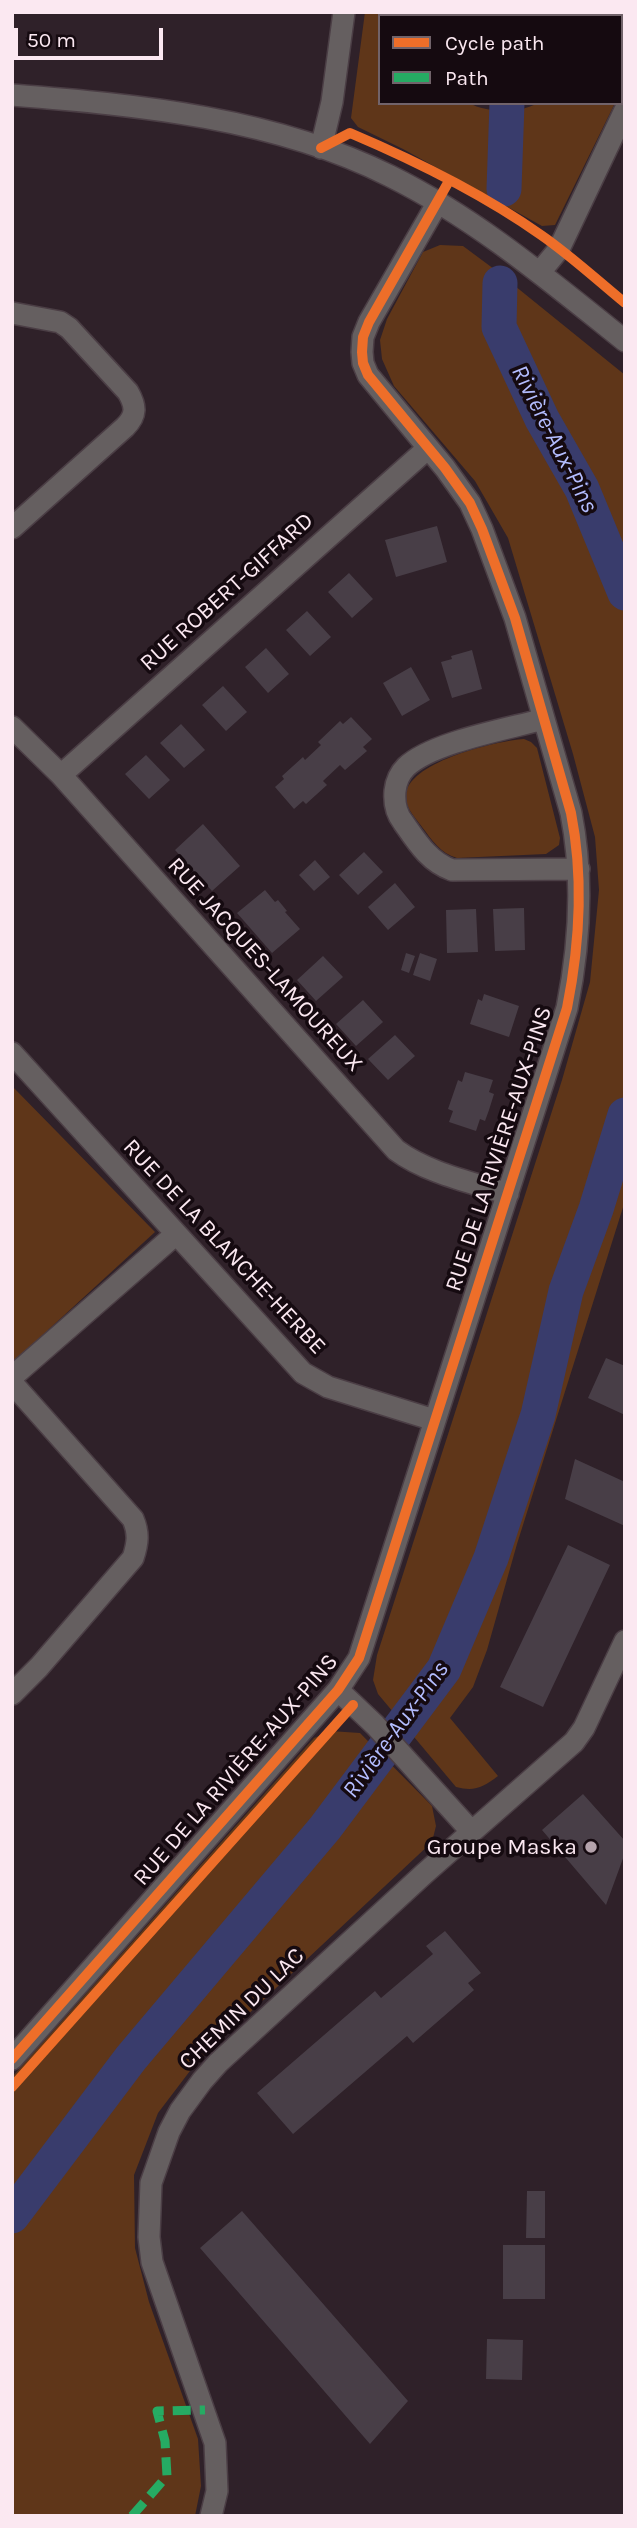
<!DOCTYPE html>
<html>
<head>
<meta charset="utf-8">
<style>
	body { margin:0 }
	#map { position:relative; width:637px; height:2528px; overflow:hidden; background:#2f2129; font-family:Karla,sans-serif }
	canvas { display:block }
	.frame { position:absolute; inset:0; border:14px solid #fbe8f1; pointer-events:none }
	.legend { position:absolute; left:378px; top:14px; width:245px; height:91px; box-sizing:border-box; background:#150a10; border:2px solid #71636a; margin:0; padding:9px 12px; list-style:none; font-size:21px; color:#fbe8f1 }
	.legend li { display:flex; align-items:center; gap:14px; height:35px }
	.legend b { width:35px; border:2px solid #71636a }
	.scale { position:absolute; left:14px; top:28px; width:149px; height:32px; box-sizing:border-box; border:4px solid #fbe8f1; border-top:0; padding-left:9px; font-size:21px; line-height:24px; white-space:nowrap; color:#fbe8f1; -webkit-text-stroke:5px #150a10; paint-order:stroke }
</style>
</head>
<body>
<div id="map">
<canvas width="637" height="2528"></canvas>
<div class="frame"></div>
<ul class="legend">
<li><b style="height:9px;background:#ee6e29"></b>Cycle path</li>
<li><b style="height:9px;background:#26ab63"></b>Path</li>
</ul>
<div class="scale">50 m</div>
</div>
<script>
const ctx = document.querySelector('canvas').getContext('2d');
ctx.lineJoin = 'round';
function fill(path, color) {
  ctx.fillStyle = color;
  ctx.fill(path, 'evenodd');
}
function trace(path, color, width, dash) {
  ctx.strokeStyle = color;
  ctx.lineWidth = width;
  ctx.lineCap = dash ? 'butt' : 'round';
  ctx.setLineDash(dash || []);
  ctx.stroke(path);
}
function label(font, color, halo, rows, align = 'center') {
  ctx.font = font + ' Karla,sans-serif';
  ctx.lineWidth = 7;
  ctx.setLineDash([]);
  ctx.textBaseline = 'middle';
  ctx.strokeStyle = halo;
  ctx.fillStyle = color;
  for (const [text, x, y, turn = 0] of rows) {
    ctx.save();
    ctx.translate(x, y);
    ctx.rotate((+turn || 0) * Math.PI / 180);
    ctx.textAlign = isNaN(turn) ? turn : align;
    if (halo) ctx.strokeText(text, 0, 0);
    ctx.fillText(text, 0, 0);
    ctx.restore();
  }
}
fill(new Path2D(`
	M 365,12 L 449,12 L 447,16 L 380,16 L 380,103 L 469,103 C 487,113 520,114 537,103 L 615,103 L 555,225 L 542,226 L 403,149 L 358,127 L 351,118 Z
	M 440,245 L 463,246 L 494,269 L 625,375 L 625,1201 L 517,1544 L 487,1650 L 473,1687 L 450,1718 L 498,1776 C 483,1787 475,1792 456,1787 L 378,1694 L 373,1680 L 377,1655 L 562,1080 L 590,982 L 599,890 L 595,837 L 573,754 L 508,538 L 475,481 L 394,386 L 382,359 L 380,340 L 387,319 L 423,252 Z
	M 524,739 L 531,742 L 537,748 L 560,838 L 559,845 L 546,854 L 457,858 C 440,853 432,840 422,827 C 415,817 404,807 406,793 C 412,761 496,741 524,739 Z
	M 12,1086 L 155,1232 L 12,1363 Z
	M 330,1731 L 360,1733 L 432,1806 L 436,1826 L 432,1842 L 196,2063 L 158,2113 L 134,2175 L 135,2248 L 149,2302 L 198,2439 L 201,2486 L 195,2516 L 12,2516 L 12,2077 L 314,1738 Z`), '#5f3619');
fill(new Path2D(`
	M 449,12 L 605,12 L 604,16 L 447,16 Z`), '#393c6c');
trace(new Path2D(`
	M 504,189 L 507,103
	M 500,283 L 499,327 L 542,419 L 582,489 L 625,593
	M 12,2216 L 131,2058 L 325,1828 L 444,1669 L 491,1558 L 538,1415 L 566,1291 L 596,1209 L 625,1115`), '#393c6c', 35);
fill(new Path2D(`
	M 437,526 L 447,562 L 396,577 L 385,540 Z
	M 349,573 L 373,599 L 352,618 L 328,592 Z
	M 307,611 L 331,637 L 310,656 L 286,630 Z
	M 266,648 L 289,674 L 268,693 L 245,667 Z
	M 472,650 L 482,689 L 452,698 L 441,662 L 452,659 L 451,656 Z
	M 411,667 L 430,700 L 402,716 L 383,683 Z
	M 223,686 L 247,712 L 226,731 L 202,705 Z
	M 351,717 L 372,739 L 363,747 L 367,751 L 345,770 L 340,765 L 323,781 L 327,785 L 306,804 L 303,801 L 294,809 L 275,787 L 284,779 L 282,776 L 303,757 L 305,760 L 321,745 L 318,742 L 340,721 L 343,724 Z
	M 181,724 L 205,750 L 184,768 L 160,743 Z
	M 146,755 L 170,780 L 149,799 L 125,774 Z
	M 203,824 L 240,866 L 212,891 L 175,850 Z
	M 364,852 L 383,872 L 358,895 L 339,875 Z
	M 315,860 L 330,877 L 314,891 L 299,875 Z
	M 395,883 L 415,907 L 388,930 L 368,907 Z
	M 265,890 L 275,902 L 278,900 L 287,911 L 285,912 L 300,929 L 272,953 L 237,913 Z
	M 524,908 L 525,950 L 495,951 L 493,909 Z
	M 476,909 L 478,952 L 447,953 L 446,910 Z
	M 406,953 L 415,956 L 409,973 L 401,970 Z
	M 420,953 L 437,959 L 430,981 L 413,975 Z
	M 323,956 L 343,977 L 316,1001 L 297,980 Z
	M 484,994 L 519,1006 L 509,1037 L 470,1024 L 478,999 L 482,1001 Z
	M 363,1000 L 383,1022 L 356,1046 L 336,1024 Z
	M 395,1035 L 415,1056 L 388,1080 L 368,1059 Z
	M 465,1072 L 493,1080 L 489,1092 L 494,1094 L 489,1110 L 485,1121 L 480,1119 L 476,1131 L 449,1122 L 453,1111 L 448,1109 L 458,1080 L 462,1082 Z
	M 606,1358 L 625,1366 L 625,1415 L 588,1398 Z
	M 575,1459 L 625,1482 L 625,1526 L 565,1499 Z
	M 568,1545 L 610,1565 L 543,1707 L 500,1687 Z
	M 583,1794 L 625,1841 L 625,1853 L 606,1905 L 542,1830 Z
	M 445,1931 L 481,1973 L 468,1983 L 474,1990 L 413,2043 L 407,2036 L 293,2134 L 257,2093 L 375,1991 L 381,1998 L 433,1954 L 426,1946 Z
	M 527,2191 L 545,2191 L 545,2238 L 526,2238 Z
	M 242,2211 L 408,2401 L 370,2444 L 200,2248 Z
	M 503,2245 L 545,2245 L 545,2299 L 503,2299 Z
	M 487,2339 L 523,2340 L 522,2380 L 486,2379 Z`), '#483e47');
const minor = new Path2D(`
	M 12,95 C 140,105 274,118 390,176 C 477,219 550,281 625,341
	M 321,148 L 332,102 L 344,12
	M 540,272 L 559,249 L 625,110
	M 12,313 L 60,322 L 69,328 L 128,392 C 136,406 137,415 125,427 L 12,528
	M 544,719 C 508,729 432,742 406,767 C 400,773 396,782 395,791 C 394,802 396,813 403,822 C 417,842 429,862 452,870 L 579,869
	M 12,727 L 61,775 L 396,1150 C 427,1173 471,1182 508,1194
	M 61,775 L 427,449
	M 12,1053 L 303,1373 L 328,1387 L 434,1420
	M 12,1377 L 176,1234
	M 12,1383 L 133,1519 C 139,1533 138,1543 133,1558 L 39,1667 L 12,1694
	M 338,1690 L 375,1725 L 471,1831
	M 12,2059 L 338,1690 L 359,1658 L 567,1008 C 580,943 584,879 571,813 L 515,618 L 482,529 L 470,503 L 445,468 L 368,375 L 363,363 L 362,352 L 363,337 L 369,322 L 438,202
	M 211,2516 L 217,2491 L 215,2443 L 152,2262 L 149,2237 L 151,2183 L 169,2132 L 180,2111 L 202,2081 L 218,2063 L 425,1873 L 574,1742 L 584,1728 L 625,1641`);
trace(minor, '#4b3e45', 24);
trace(minor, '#655f60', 21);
trace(new Path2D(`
	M 132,2516 L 167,2476 L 165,2441 L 157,2411 L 205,2410`), '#26ab63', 9, [18, 9]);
trace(new Path2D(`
	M 321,148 L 350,133 C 416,161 483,194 541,235 C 570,255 597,280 625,303
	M 12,2059 L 338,1690 L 359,1658 L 567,1008 C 580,943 584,879 571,813 L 515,618 L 482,529 L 470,503 L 445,468 L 368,375 L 363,363 L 362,352 L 363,337 L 369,322 L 449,181
	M 12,2087 L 353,1705`), '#ee6e29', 10);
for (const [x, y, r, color] of [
	[591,1847,7,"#b4a2ab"]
]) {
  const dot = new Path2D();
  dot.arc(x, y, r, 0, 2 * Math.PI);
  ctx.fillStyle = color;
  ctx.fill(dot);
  trace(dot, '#150a10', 2.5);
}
label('23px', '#fbe8f1', '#150a10', [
	["RUE ROBERT-GIFFARD",227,592,-42],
	["RUE JACQUES-LAMOUREUX",265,965,48],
	["RUE DE LA RIVIÈRE-AUX-PINS",499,1149,-72],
	["RUE DE LA BLANCHE-HERBE",224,1247,47],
	["RUE DE LA RIVIÈRE-AUX-PINS",236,1770,-49],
	["CHEMIN DU LAC",242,2009,-44]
]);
label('23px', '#fbe8f1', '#150a10', [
	["Groupe Maska",577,1847]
], 'right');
label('italic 24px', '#b3bcfe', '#150a10', [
	["Rivière-Aux-Pins",554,439,63],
	["Rivière-Aux-Pins",396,1730,-54]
]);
</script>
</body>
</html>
